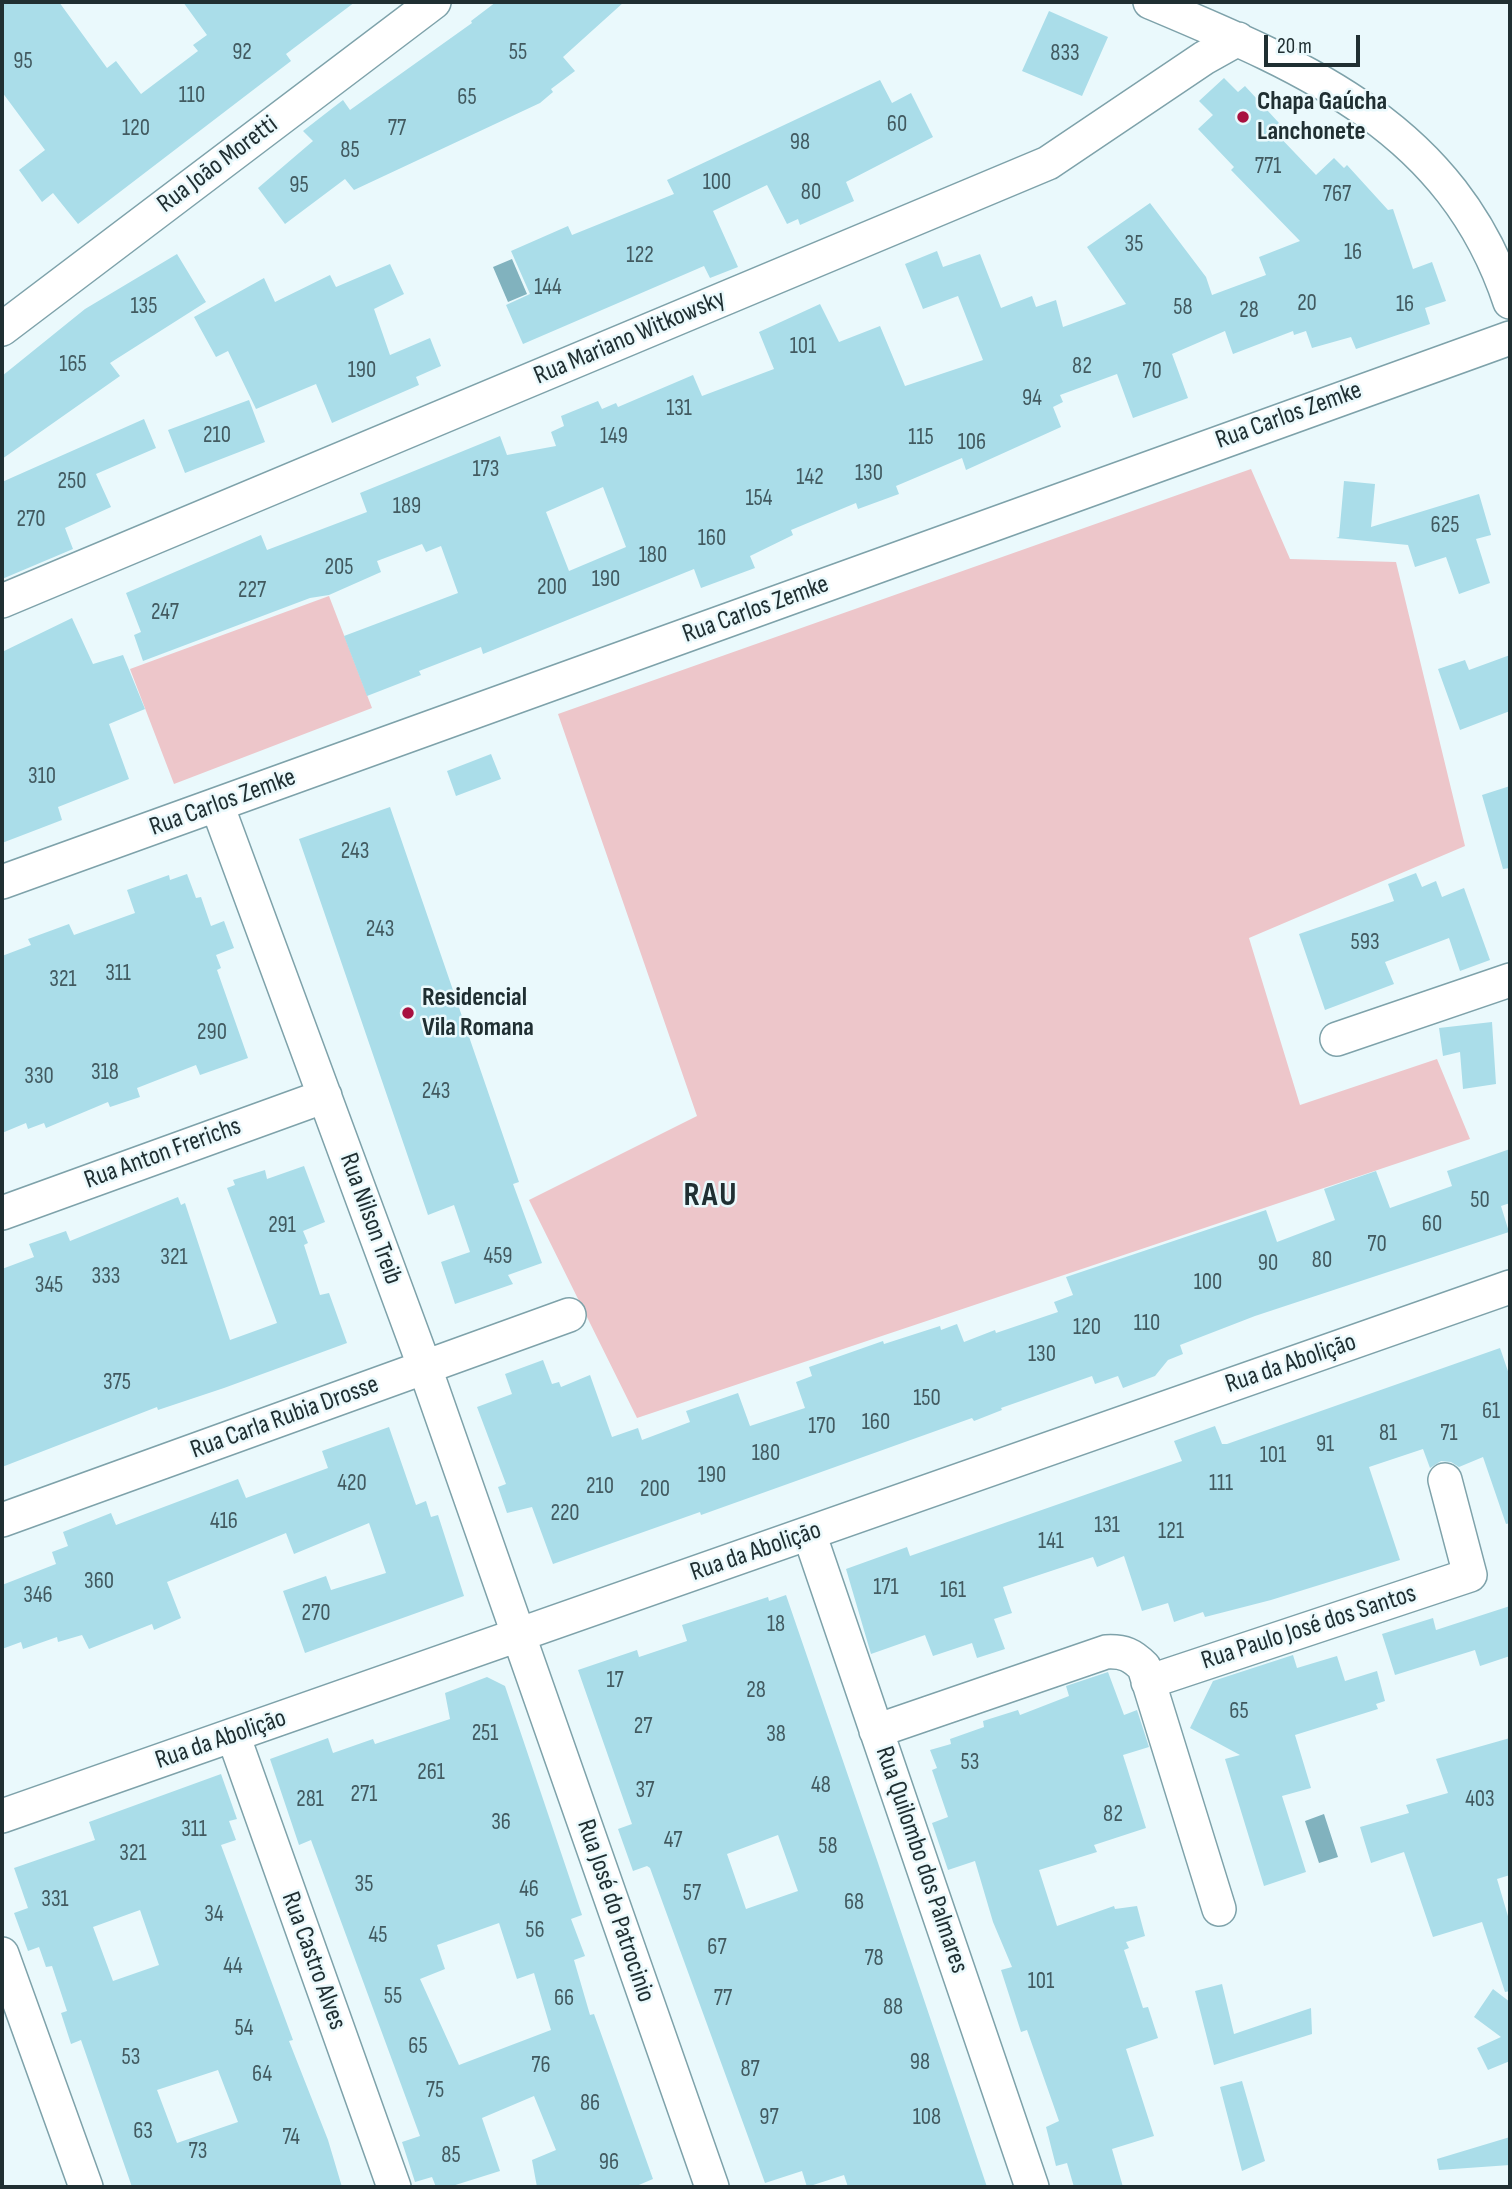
<!DOCTYPE html>
<html>
<head>
<meta charset="utf-8">
<style>
	body { margin:0 }
	#map { position:relative; width:1512px; height:2189px; overflow:hidden; background:#eaf9fc; font-family:"Sofia Sans Condensed",sans-serif }
	canvas { display:block }
	.frame { position:absolute; inset:0; border:4px solid #202f32; pointer-events:none }
	.scale { position:absolute; left:1264px; top:35px; width:96px; height:32px; box-sizing:border-box; border:4px solid #202f32; border-top:0; padding-left:9px; font-size:21px; line-height:24px; white-space:nowrap; color:#202f32; -webkit-text-stroke:5px #eaf9fc; paint-order:stroke }
</style>
</head>
<body>
<div id="map">
<canvas width="1512" height="2189"></canvas>
<div class="frame"></div>
<div class="scale">20 m</div>
</div>
<script>
const ctx = document.querySelector('canvas').getContext('2d');
ctx.lineJoin = 'round';
function fill(path, color) {
  ctx.fillStyle = color;
  ctx.fill(path, 'evenodd');
}
function trace(path, color, width, dash) {
  ctx.strokeStyle = color;
  ctx.lineWidth = width;
  ctx.lineCap = dash ? 'butt' : 'round';
  ctx.setLineDash(dash || []);
  ctx.stroke(path);
}
function label(font, color, halo, rows, align = 'center') {
  ctx.font = font + ' "Sofia Sans Condensed",sans-serif';
  ctx.lineWidth = 5;
  ctx.setLineDash([]);
  ctx.textBaseline = 'middle';
  ctx.strokeStyle = halo;
  ctx.fillStyle = color;
  for (const [text, x, y, turn = 0] of rows) {
    ctx.save();
    ctx.translate(x, y);
    ctx.rotate((+turn || 0) * Math.PI / 180);
    ctx.textAlign = isNaN(turn) ? turn : align;
    if (halo) ctx.strokeText(text, 0, 0);
    ctx.fillText(text, 0, 0);
    ctx.restore();
  }
}
fill(new Path2D(`
	M 1251,469 L 1290,559 L 1396,562 L 1465,846 L 1249,938 L 1300,1105 L 1437,1059 L 1470,1139 L 637,1418 L 529,1200 L 697,1116 L 558,714 Z
	M 329,596 L 372,708 L 174,784 L 130,669 Z`), '#edc6ca');
fill(new Path2D(`
	M 512,259 L 527,294 L 508,302 L 493,267 Z
	M 1324,1814 L 1338,1857 L 1319,1863 L 1305,1821 Z`), '#81b2be');
fill(new Path2D(`
	M 2,2 L 59,2 L 107,68 L 116,61 L 141,94 L 198,51 L 193,45 L 207,35 L 183,2 L 355,2 L 286,54 L 291,61 L 78,224 L 53,193 L 42,202 L 19,170 L 45,150 L 2,92 Z
	M 496,2 L 624,2 L 563,57 L 575,71 L 551,89 L 553,92 L 540,103 L 354,190 L 345,179 L 285,224 L 258,188 L 313,141 L 303,131 L 343,100 L 350,110 L 472,23 L 471,21 Z
	M 1049,11 L 1108,37 L 1082,96 L 1022,71 Z
	M 1224,78 L 1238,92 L 1245,86 L 1279,123 L 1273,130 L 1316,175 L 1334,158 L 1344,168 L 1347,165 L 1388,210 L 1393,209 L 1413,269 L 1432,262 L 1446,301 L 1425,308 L 1430,324 L 1356,349 L 1351,337 L 1312,348 L 1306,331 L 1294,335 L 1293,331 L 1233,354 L 1225,331 L 1172,354 L 1188,398 L 1133,418 L 1117,374 L 1060,395 L 1063,402 L 1053,407 L 1061,427 L 966,470 L 962,458 L 896,486 L 899,494 L 858,509 L 856,503 L 791,530 L 793,535 L 750,556 L 755,568 L 701,588 L 694,569 L 483,654 L 481,647 L 419,671 L 421,675 L 367,696 L 344,636 L 458,593 L 441,546 L 426,552 L 422,544 L 377,561 L 381,572 L 329,595 L 310,598 L 143,661 L 134,635 L 141,632 L 126,593 L 261,535 L 267,550 L 367,512 L 360,493 L 500,436 L 507,455 L 556,446 L 551,432 L 564,426 L 561,416 L 598,401 L 602,409 L 616,403 L 618,407 L 693,375 L 702,396 L 774,369 L 759,332 L 820,304 L 839,342 L 880,326 L 905,386 L 983,360 L 958,296 L 923,309 L 905,264 L 937,251 L 943,267 L 980,254 L 1001,308 L 1032,296 L 1036,307 L 1056,300 L 1063,327 L 1126,304 L 1087,247 L 1150,203 L 1206,277 L 1212,295 L 1266,275 L 1259,257 L 1300,241 L 1231,170 L 1234,167 L 1198,129 L 1213,115 L 1199,101 ZM 603,487 L 626,547 L 569,571 L 546,512 Z
	M 880,80 L 892,103 L 911,93 L 933,137 L 846,182 L 854,201 L 800,225 L 798,219 L 787,224 L 767,185 L 713,211 L 738,267 L 710,278 L 704,266 L 523,344 L 506,305 L 530,294 L 511,251 L 568,226 L 572,235 L 674,194 L 667,180 Z
	M 177,254 L 206,302 L 110,363 L 120,376 L 2,459 L 2,376 L 85,309 Z
	M 390,264 L 404,294 L 374,309 L 390,355 L 430,338 L 441,366 L 416,377 L 419,385 L 332,423 L 316,384 L 256,409 L 228,351 L 216,357 L 194,317 L 264,278 L 275,302 L 330,275 L 336,287 Z
	M 249,400 L 265,442 L 185,473 L 168,430 Z
	M 144,419 L 156,448 L 96,474 L 111,507 L 65,528 L 73,549 L 2,579 L 2,482 Z
	M 1344,481 L 1375,484 L 1371,527 L 1479,494 L 1491,535 L 1476,539 L 1490,583 L 1459,594 L 1446,557 L 1415,567 L 1408,545 L 1336,538 L 1339,537 Z
	M 72,618 L 93,664 L 123,655 L 145,709 L 109,724 L 129,779 L 58,807 L 62,820 L 2,843 L 2,652 Z
	M 1510,655 L 1510,711 L 1460,730 L 1438,669 L 1465,660 L 1469,670 Z
	M 491,754 L 501,779 L 456,796 L 447,771 Z
	M 1510,786 L 1510,868 L 1503,869 L 1482,795 Z
	M 390,807 L 519,1182 L 513,1184 L 542,1263 L 508,1275 L 513,1284 L 455,1304 L 441,1262 L 470,1252 L 454,1205 L 428,1215 L 299,839 Z
	M 1416,873 L 1422,887 L 1436,881 L 1442,897 L 1464,888 L 1490,960 L 1460,971 L 1449,938 L 1385,962 L 1394,984 L 1325,1010 L 1299,934 L 1394,901 L 1388,884 Z
	M 187,874 L 196,898 L 201,897 L 211,926 L 224,921 L 234,948 L 216,955 L 221,968 L 217,970 L 248,1058 L 200,1075 L 196,1065 L 137,1088 L 140,1097 L 110,1107 L 108,1102 L 46,1128 L 44,1123 L 28,1129 L 26,1123 L 2,1133 L 2,956 L 31,945 L 28,939 L 69,924 L 74,935 L 135,913 L 127,890 L 169,875 L 170,880 Z
	M 1492,1022 L 1496,1084 L 1463,1089 L 1460,1052 L 1443,1056 L 1439,1028 Z
	M 1510,1149 L 1510,1203 L 1501,1206 L 1509,1232 L 1255,1316 L 1180,1345 L 1183,1354 L 1168,1360 L 1155,1376 L 1123,1388 L 1118,1376 L 1095,1384 L 1092,1376 L 1001,1408 L 1002,1410 L 974,1421 L 972,1418 L 701,1515 L 700,1512 L 553,1564 L 532,1507 L 507,1513 L 498,1487 L 506,1484 L 477,1407 L 512,1394 L 505,1374 L 543,1360 L 552,1384 L 559,1382 L 561,1387 L 590,1375 L 612,1437 L 638,1428 L 642,1440 L 690,1422 L 686,1411 L 738,1393 L 750,1426 L 805,1408 L 796,1382 L 812,1376 L 809,1367 L 883,1341 L 884,1344 L 940,1326 L 941,1330 L 957,1324 L 964,1342 L 995,1330 L 996,1333 L 1058,1312 L 1054,1302 L 1073,1295 L 1066,1277 L 1266,1210 L 1277,1242 L 1335,1220 L 1324,1189 L 1376,1171 L 1390,1208 L 1452,1186 L 1447,1171 Z
	M 304,1166 L 325,1222 L 303,1231 L 308,1243 L 304,1245 L 320,1295 L 329,1293 L 347,1343 L 224,1388 L 158,1410 L 157,1407 L 2,1467 L 2,1269 L 34,1257 L 29,1244 L 66,1231 L 70,1241 L 178,1197 L 181,1205 L 185,1203 L 230,1340 L 277,1323 L 227,1188 L 235,1185 L 233,1180 L 265,1170 L 267,1179 Z
	M 1500,1348 L 1510,1377 L 1510,1523 L 1506,1524 L 1483,1457 L 1459,1467 L 1451,1462 L 1441,1461 L 1430,1468 L 1423,1449 L 1369,1467 L 1400,1560 L 1271,1600 L 1205,1617 L 1203,1612 L 1174,1622 L 1168,1603 L 1142,1611 L 1124,1556 L 1097,1567 L 1093,1557 L 1003,1587 L 1012,1613 L 994,1619 L 1005,1649 L 977,1658 L 972,1643 L 933,1656 L 925,1635 L 871,1654 L 846,1569 L 907,1547 L 910,1556 L 1182,1461 L 1174,1441 L 1215,1426 L 1222,1444 L 1227,1444 Z
	M 389,1427 L 416,1505 L 426,1501 L 431,1517 L 438,1515 L 464,1596 L 305,1653 L 283,1591 L 326,1576 L 331,1590 L 386,1573 L 369,1523 L 294,1554 L 286,1533 L 167,1582 L 181,1618 L 154,1630 L 152,1624 L 89,1649 L 82,1635 L 58,1642 L 57,1637 L 23,1649 L 21,1642 L 2,1649 L 2,1585 L 56,1564 L 52,1552 L 68,1546 L 63,1532 L 111,1513 L 116,1525 L 238,1479 L 246,1498 L 328,1468 L 322,1451 Z
	M 786,1595 L 877,1860 L 987,2187 L 848,2187 L 844,2175 L 807,2187 L 802,2171 L 765,2183 L 650,1868 L 647,1866 L 633,1871 L 618,1829 L 632,1824 L 578,1670 L 637,1650 L 639,1657 L 687,1641 L 682,1625 L 768,1597 L 769,1601 ZM 778,1835 L 798,1891 L 746,1909 L 727,1854 Z
	M 1510,1606 L 1510,1656 L 1480,1666 L 1475,1650 L 1395,1675 L 1382,1634 L 1433,1618 L 1436,1630 Z
	M 1293,1655 L 1297,1668 L 1337,1656 L 1345,1681 L 1377,1671 L 1385,1701 L 1376,1704 L 1378,1709 L 1295,1735 L 1311,1788 L 1282,1796 L 1306,1872 L 1264,1886 L 1225,1759 L 1240,1755 L 1190,1728 L 1213,1681 Z
	M 1108,1672 L 1124,1715 L 1137,1710 L 1149,1747 L 1123,1755 L 1146,1828 L 1094,1845 L 1097,1852 L 1039,1870 L 1057,1926 L 1114,1906 L 1115,1909 L 1137,1906 L 1145,1936 L 1126,1942 L 1129,1948 L 1124,1950 L 1143,2008 L 1148,2007 L 1158,2038 L 1126,2049 L 1154,2136 L 1112,2149 L 1123,2187 L 1074,2187 L 1067,2163 L 1056,2166 L 1046,2127 L 1059,2121 L 1027,2030 L 1021,2032 L 1001,1970 L 1012,1967 L 993,1922 L 975,1861 L 948,1870 L 932,1823 L 948,1817 L 932,1770 L 937,1768 L 930,1750 L 951,1744 L 950,1739 L 984,1727 L 983,1721 L 1018,1710 L 1020,1715 L 1069,1696 L 1066,1686 Z
	M 487,1677 L 505,1686 L 582,1915 L 571,1919 L 585,1956 L 574,1960 L 590,2015 L 594,2014 L 653,2179 L 634,2187 L 537,2187 L 532,2160 L 556,2150 L 534,2096 L 482,2118 L 500,2171 L 449,2187 L 436,2187 L 432,2177 L 415,2182 L 402,2142 L 420,2136 L 311,1840 L 299,1845 L 270,1759 L 328,1738 L 333,1753 L 373,1739 L 375,1744 L 450,1719 L 445,1693 ZM 499,1923 L 517,1979 L 534,1973 L 551,2030 L 459,2065 L 420,1979 L 445,1969 L 437,1945 Z
	M 1510,1738 L 1510,1875 L 1497,1879 L 1510,1923 L 1510,1991 L 1505,1992 L 1482,1922 L 1433,1937 L 1404,1852 L 1371,1863 L 1360,1827 L 1409,1813 L 1406,1805 L 1448,1793 L 1436,1759 Z
	M 221,1774 L 237,1819 L 229,1821 L 236,1840 L 221,1845 L 293,2040 L 289,2041 L 328,2140 L 342,2187 L 132,2187 L 81,2040 L 71,2044 L 61,2013 L 67,2011 L 52,1966 L 46,1967 L 39,1947 L 28,1951 L 14,1913 L 28,1908 L 14,1868 L 95,1840 L 89,1822 ZM 140,1910 L 159,1965 L 113,1981 L 93,1927 ZM 218,2070 L 238,2122 L 177,2143 L 157,2090 Z
	M 1222,1984 L 1234,2034 L 1311,2008 L 1312,2034 L 1214,2065 L 1195,1991 Z
	M 1493,1989 L 1510,2002 L 1510,2061 L 1488,2070 L 1477,2048 L 1501,2037 L 1474,2017 Z
	M 1242,2081 L 1265,2161 L 1242,2171 L 1220,2087 Z
	M 1510,2137 L 1510,2165 L 1439,2170 L 1437,2159 Z`), '#aadde9');
const minor = new Path2D(`
	M 1150,2 C 1307,68 1452,128 1510,302
	M 2,329 L 434,2
	M 2,601 L 1048,163 L 1204,58 L 1238,39
	M 217,805 L 425,1368 L 712,2187
	M 2,882 L 1510,338
	M 1337,1039 L 1510,980
	M 2,1213 L 325,1096
	M 2,1520 L 569,1315
	M 809,1533 L 1032,2187
	M 1148,1682 L 1470,1575 L 1445,1480
	M 876,1731 L 1106,1652 C 1124,1651 1132,1655 1144,1667 L 1219,1909
	M 233,1735 L 394,2187
	M 2,1816 L 1510,1287
	M 2,1954 L 86,2187`);
trace(minor, '#7ea2aa', 36);
trace(minor, '#fff', 33);
for (const [x, y, r, color] of [
	[1243,117,7,"#a81140"],
	[408,1013,7,"#a81140"]
]) {
  const dot = new Path2D();
  dot.arc(x, y, r, 0, 2 * Math.PI);
  ctx.fillStyle = color;
  ctx.fill(dot);
  trace(dot, '#eaf9fc', 2.5);
}
label('23px', '#425a60', null, [
	["92",242,53],
	["55",518,53],
	["833",1065,54],
	["95",23,62],
	["110",192,96],
	["65",467,98],
	["60",897,125],
	["120",136,129],
	["77",397,129],
	["98",800,143],
	["85",350,151],
	["771",1268,167],
	["100",717,183],
	["95",299,186],
	["80",811,193],
	["767",1337,195],
	["35",1134,245],
	["16",1353,253],
	["122",640,256],
	["144",548,288],
	["20",1307,304],
	["16",1405,305],
	["135",144,307],
	["58",1183,308],
	["28",1249,311],
	["101",803,347],
	["165",73,365],
	["82",1082,367],
	["190",362,371],
	["70",1152,372],
	["94",1032,399],
	["131",679,409],
	["210",217,436],
	["149",614,437],
	["115",921,438],
	["106",972,443],
	["173",486,470],
	["130",869,474],
	["142",810,478],
	["250",72,482],
	["154",759,499],
	["189",407,507],
	["270",31,520],
	["625",1445,526],
	["160",712,539],
	["180",653,556],
	["205",339,568],
	["190",606,580],
	["200",552,588],
	["227",252,591],
	["247",165,613],
	["310",42,777],
	["243",355,852],
	["243",380,930],
	["593",1365,943],
	["311",118,974],
	["321",63,980],
	["290",212,1033],
	["318",105,1073],
	["330",39,1077],
	["243",436,1092],
	["50",1480,1201],
	["60",1432,1225],
	["291",282,1226],
	["70",1377,1245],
	["459",498,1257],
	["321",174,1258],
	["80",1322,1261],
	["90",1268,1264],
	["333",106,1277],
	["100",1208,1283],
	["345",49,1286],
	["110",1147,1324],
	["120",1087,1328],
	["130",1042,1355],
	["375",117,1383],
	["150",927,1399],
	["61",1491,1412],
	["160",876,1423],
	["170",822,1427],
	["81",1388,1434],
	["71",1449,1434],
	["91",1325,1445],
	["180",766,1454],
	["101",1273,1456],
	["190",712,1476],
	["420",352,1484],
	["111",1221,1484],
	["210",600,1487],
	["200",655,1490],
	["220",565,1514],
	["416",224,1522],
	["131",1107,1526],
	["121",1171,1532],
	["141",1051,1542],
	["360",99,1582],
	["171",886,1588],
	["161",953,1591],
	["346",38,1596],
	["270",316,1614],
	["18",776,1625],
	["17",615,1681],
	["28",756,1691],
	["65",1239,1712],
	["27",643,1727],
	["251",485,1734],
	["38",776,1735],
	["53",970,1763],
	["261",431,1773],
	["48",821,1786],
	["37",645,1791],
	["271",364,1795],
	["281",310,1800],
	["403",1480,1800],
	["82",1113,1815],
	["36",501,1823],
	["311",194,1830],
	["47",673,1841],
	["58",828,1847],
	["321",133,1854],
	["35",364,1885],
	["46",529,1890],
	["57",692,1894],
	["331",55,1900],
	["68",854,1903],
	["34",214,1915],
	["56",535,1931],
	["45",378,1936],
	["67",717,1948],
	["78",874,1959],
	["44",233,1967],
	["101",1041,1982],
	["55",393,1997],
	["66",564,1999],
	["77",723,1999],
	["88",893,2008],
	["54",244,2029],
	["65",418,2047],
	["53",131,2058],
	["98",920,2063],
	["76",541,2066],
	["87",750,2070],
	["64",262,2075],
	["75",435,2091],
	["86",590,2104],
	["97",769,2118],
	["108",927,2118],
	["63",143,2132],
	["74",291,2138],
	["73",198,2152],
	["85",451,2156],
	["96",609,2163]
]);
label('bold 26px', '#202f32', '#eaf9fc', [
	["Chapa Gaúcha",1257,102],
	["Lanchonete",1257,132],
	["Residencial",422,998],
	["Vila Romana",422,1028]
], 'left');
label('26px', '#202f32', '#eaf9fc', [
	["Rua João Moretti",218,165,-37],
	["Rua Mariano Witkowsky",630,338,-23],
	["Rua Carlos Zemke",1289,416,-20],
	["Rua Carlos Zemke",756,610,-20],
	["Rua Carlos Zemke",223,803,-20],
	["Rua Anton Frerichs",163,1154,-20],
	["Rua Nilson Treib",370,1219,70],
	["Rua da Abolição",1291,1364,-19],
	["Rua Carla Rubia Drosse",285,1418,-20],
	["Rua da Abolição",756,1552,-19],
	["Rua Paulo José dos Santos",1309,1628,-18],
	["Rua da Abolição",221,1740,-19],
	["Rua Quilombo dos Palmares",921,1860,71],
	["Rua José do Patrocinio",615,1911,71],
	["Rua Castro Alves",313,1961,70]
]);
ctx.letterSpacing = '2px';
label('bold 33px', '#202f32', '#eaf9fc', [
	["RAU",711,1197]
]);
ctx.letterSpacing = '0px';
</script>
</body>
</html>
